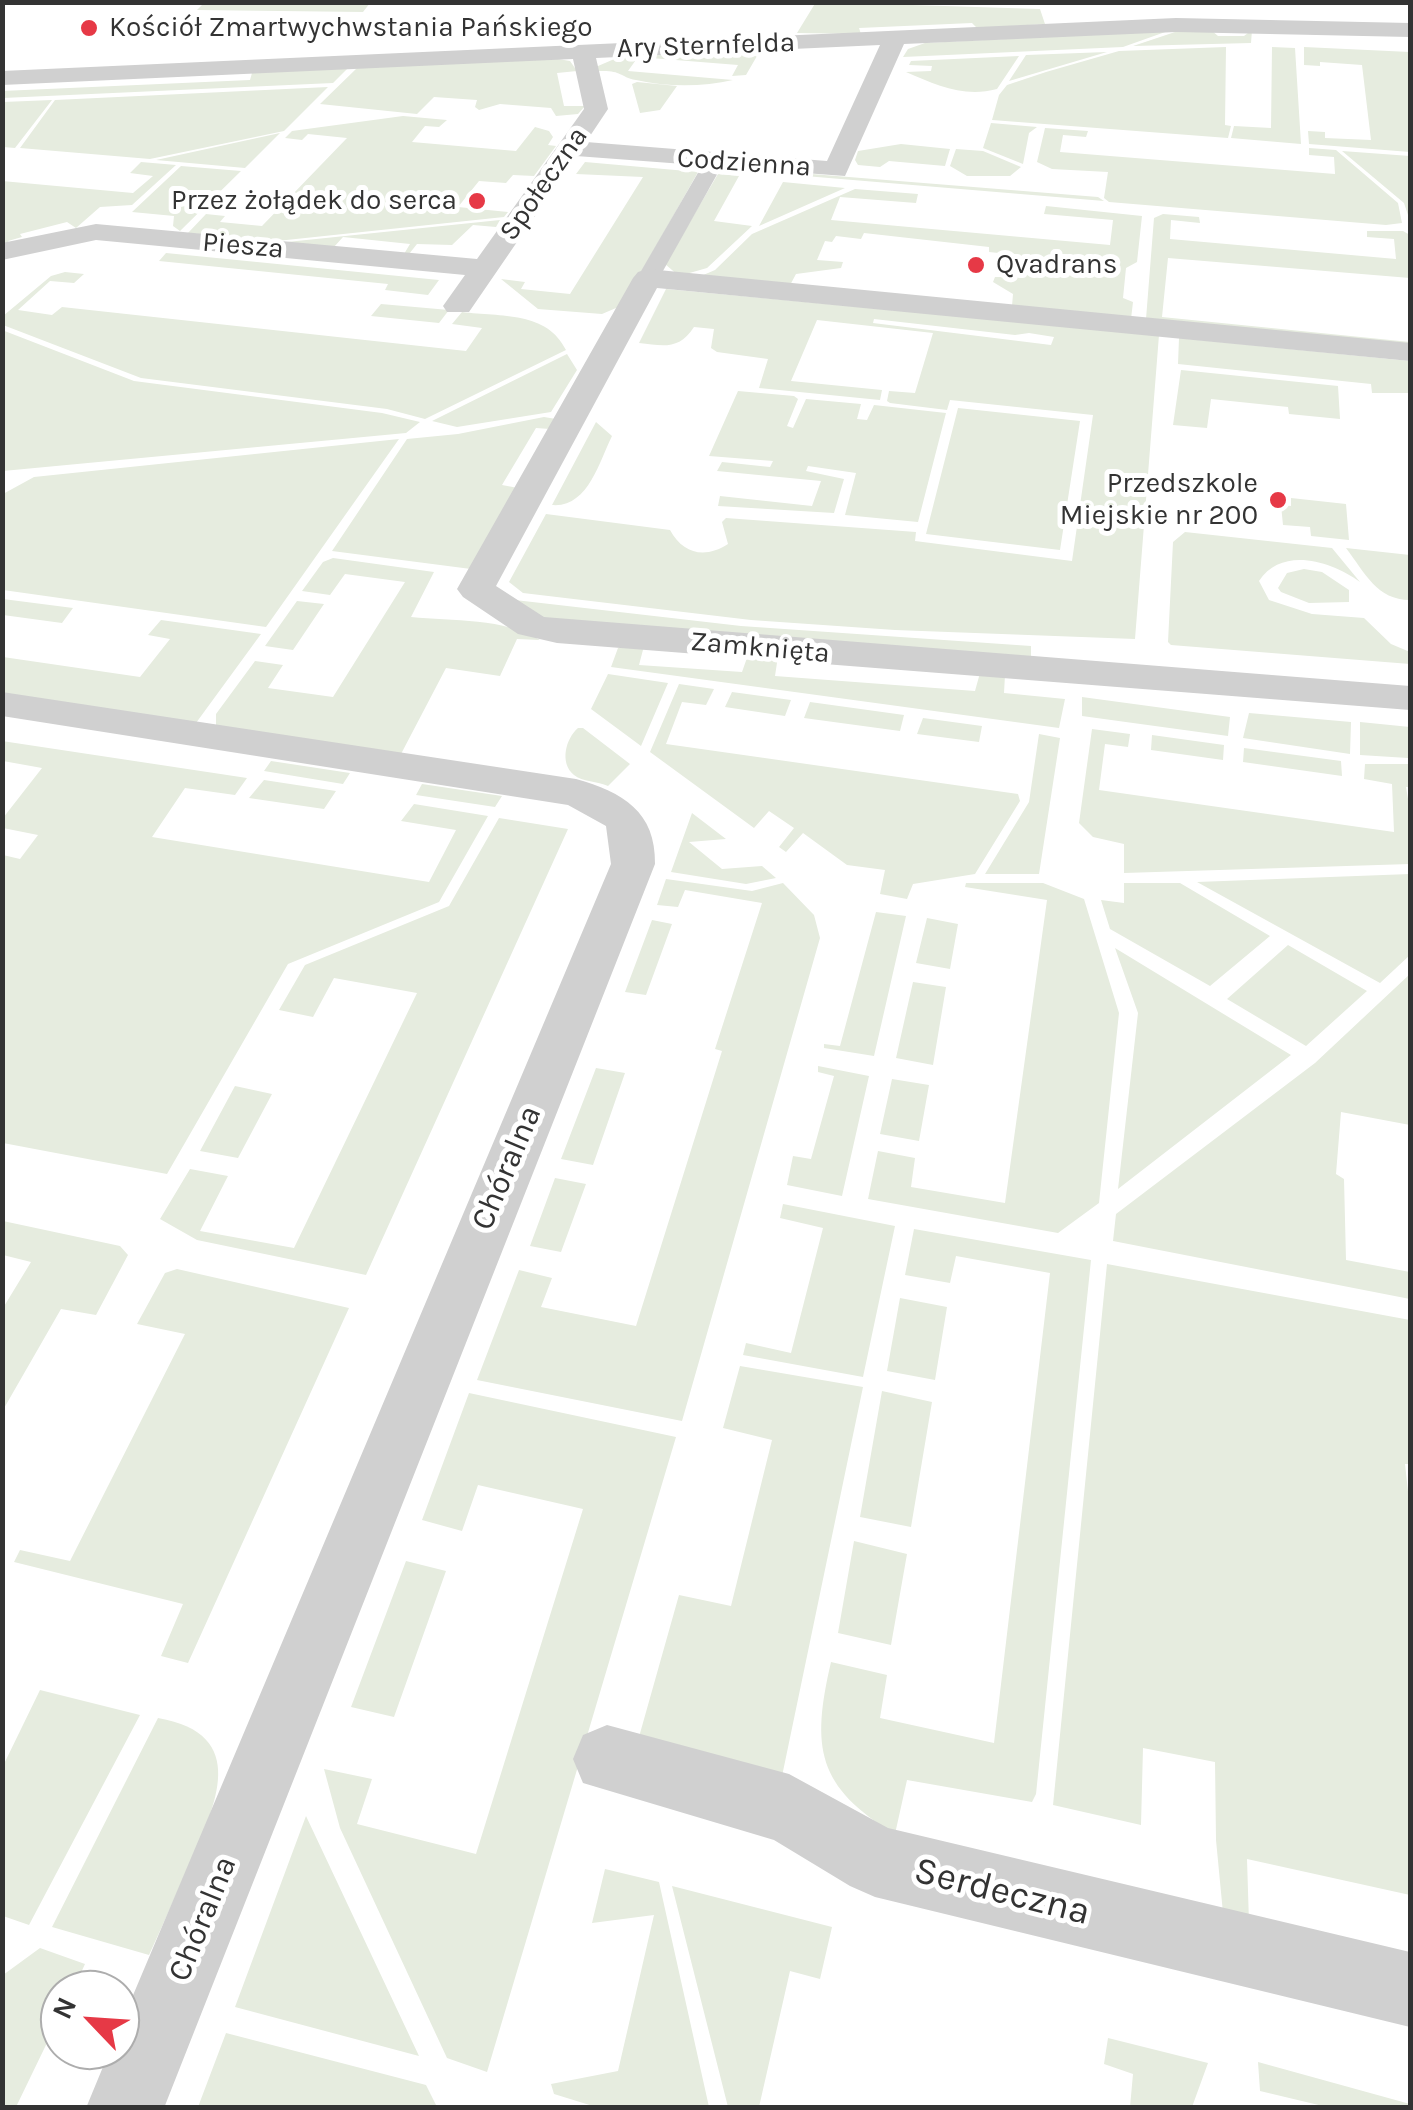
<!DOCTYPE html>
<html>
<head>
<meta charset="utf-8">
<style>
	body { margin:0 }
	#map { position:relative; width:1413px; height:2110px; overflow:hidden; background:#fff; font-family:Karla,sans-serif }
	canvas { display:block }
	.frame { position:absolute; inset:0; border:5px solid #333; pointer-events:none }
	.north { position:absolute; left:40px; top:1970px; width:100px; height:100px; box-sizing:border-box; background:#fff; border:2px solid #adadad; border-radius:50%; rotate:295deg; font-size:28px; font-weight:700; line-height:40px; text-align:center; color:#333 }
	.north::after { content:''; display:block; margin:auto; width:35px; height:45px; background:#e63946; clip-path:polygon(50% 0,100% 100%,50% 72%,0 100%) }
</style>
</head>
<body>
<div id="map">
<canvas width="1413" height="2110"></canvas>
<div class="frame"></div>
<div class="north">N</div>
</div>
<script>
const ctx = document.querySelector('canvas').getContext('2d');
ctx.lineJoin = 'round';
function fill(path, color) {
  ctx.fillStyle = color;
  ctx.fill(path, 'evenodd');
}
function trace(path, color, width, dash) {
  ctx.strokeStyle = color;
  ctx.lineWidth = width;
  ctx.lineCap = dash ? 'butt' : 'round';
  ctx.setLineDash(dash || []);
  ctx.stroke(path);
}
function label(font, color, halo, rows, align = 'center') {
  ctx.font = font + ' Karla,sans-serif';
  ctx.lineWidth = 10;
  ctx.setLineDash([]);
  ctx.textBaseline = 'middle';
  ctx.strokeStyle = halo;
  ctx.fillStyle = color;
  for (const [text, x, y, turn = 0] of rows) {
    ctx.save();
    ctx.translate(x, y);
    ctx.rotate((+turn || 0) * Math.PI / 180);
    ctx.textAlign = isNaN(turn) ? turn : align;
    if (halo) ctx.strokeText(text, 0, 0);
    ctx.fillText(text, 0, 0);
    ctx.restore();
  }
}
fill(new Path2D(`
	M 205,2 L 370,2 L 370,3 L 363,12 L 197,10 Z
	M 816,2 L 1040,9 L 1045,24 L 977,28 L 972,23 L 859,28 L 861,34 L 797,33 Z
	M 1211,30 L 1218,36 L 1244,36 L 1252,30 L 1251,43 L 1133,46 L 1178,31 Z
	M 1168,31 L 1123,47 L 903,57 L 908,49 L 925,43 Z
	M 1226,47 L 1225,125 L 1231,126 L 1228,138 L 992,120 L 999,95 L 1007,85 L 1046,72 L 1119,51 Z
	M 1272,47 L 1295,48 L 1301,144 L 1231,138 L 1234,126 L 1271,128 Z
	M 1304,47 L 1410,52 L 1410,152 L 1309,144 L 1308,131 L 1325,132 L 1325,138 L 1371,140 L 1362,65 L 1320,62 L 1320,66 L 1304,65 Z
	M 748,51 L 757,56 L 746,75 L 732,76 L 738,65 L 638,57 L 628,71 L 733,80 C 703,87 666,87 636,80 C 618,76 622,70 598,71 L 598,66 L 619,57 Z
	M 1107,52 L 1009,81 L 1026,55 Z
	M 1019,56 L 997,89 C 964,98 936,85 906,72 L 931,71 L 932,66 L 909,65 L 911,61 Z
	M 558,59 L 570,61 L 577,71 L 557,73 L 564,106 L 585,106 L 578,114 L 556,116 L 551,108 L 500,104 L 479,110 L 475,107 L 477,100 L 434,97 L 417,114 L 320,104 L 357,68 Z
	M 348,68 L 333,83 L 3,98 L 2,91 L 250,80 L 252,73 Z
	M 637,82 L 677,86 L 660,110 L 640,113 L 632,84 Z
	M 328,87 L 284,131 L 150,159 L 20,148 L 55,100 Z
	M 52,100 L 15,148 L 3,147 L 3,102 Z
	M 403,116 L 447,120 L 439,127 L 425,126 L 412,142 L 516,151 L 535,127 L 549,131 L 553,137 L 548,145 L 556,146 L 534,176 L 513,175 L 506,183 L 479,181 L 458,207 L 508,212 L 504,217 L 277,241 L 188,233 L 206,214 L 225,216 L 220,222 L 262,226 L 347,138 L 308,134 L 302,140 L 285,138 L 292,131 Z
	M 991,123 L 1037,127 L 1029,133 L 1023,164 L 983,148 Z
	M 1045,128 L 1088,131 L 1086,137 L 1063,135 L 1060,152 L 1335,174 L 1334,157 L 1309,155 L 1309,148 L 1336,150 L 1398,203 L 1402,223 L 1386,225 L 1109,202 L 1104,198 L 1108,172 L 1052,169 L 1037,162 Z
	M 280,133 L 245,168 L 156,160 Z
	M 901,144 L 950,149 L 945,166 L 889,161 L 880,167 L 858,165 L 855,160 L 858,151 Z
	M 956,149 L 983,151 L 1021,167 L 1010,176 L 967,176 L 950,166 Z
	M 1342,151 L 1410,156 L 1410,221 L 1404,203 Z
	M 141,162 L 176,165 L 132,205 L 100,207 L 76,228 L 67,222 L 20,234 L 22,237 L 8,241 L 12,246 L 3,248 L 2,181 L 133,193 L 153,176 L 130,173 Z
	M 585,162 L 698,172 L 623,305 L 602,314 L 538,309 L 501,279 L 525,282 L 521,289 L 570,294 L 643,177 L 576,174 Z
	M 181,166 L 241,171 L 180,231 L 173,226 L 174,216 L 132,212 Z
	M 799,173 L 1098,197 L 1104,201 L 793,175 Z
	M 718,174 L 739,176 L 714,221 L 752,226 L 707,268 L 679,276 L 665,264 Z
	M 783,182 L 845,188 L 759,226 Z
	M 855,189 L 918,194 L 916,203 L 840,197 L 831,220 L 1110,245 L 1113,220 L 1044,214 L 1046,206 L 1142,216 L 1137,262 L 1126,268 L 1123,298 L 1133,302 L 1131,319 L 1012,306 L 1013,294 L 993,282 L 995,277 L 1001,277 L 1008,254 L 989,252 L 989,247 L 864,233 L 861,239 L 836,236 L 832,242 L 825,241 L 817,260 L 843,262 L 841,268 L 796,274 L 789,287 L 694,279 L 715,270 L 752,234 Z
	M 1163,214 L 1199,217 L 1200,223 L 1171,220 L 1170,239 L 1396,259 L 1394,239 L 1367,237 L 1367,231 L 1403,231 L 1410,235 L 1410,278 L 1168,258 L 1162,317 L 1410,342 L 1410,348 L 1150,323 L 1146,319 L 1154,218 Z
	M 500,220 L 496,227 L 473,225 L 452,245 L 417,244 L 409,254 L 404,254 L 410,244 L 343,237 L 334,247 L 287,242 Z
	M 166,253 L 439,280 L 428,295 L 385,290 L 388,284 L 159,261 Z
	M 65,272 L 84,274 L 74,283 L 50,281 L 18,310 L 52,315 L 62,307 L 466,351 L 482,328 L 452,324 L 462,312 C 501,317 547,311 566,350 L 425,419 L 387,409 L 141,378 L 3,325 L 3,316 L 51,276 Z
	M 666,289 L 1159,335 L 1135,639 L 895,630 L 751,620 L 523,593 L 509,582 L 546,514 L 670,530 C 683,554 705,559 728,544 L 722,522 L 726,518 L 916,532 L 915,541 L 1072,561 L 1093,415 L 950,400 L 947,410 L 890,403 L 887,401 L 889,391 L 915,393 L 933,333 L 817,320 L 791,381 L 882,390 L 880,400 L 759,388 L 768,359 L 717,352 L 711,348 L 714,329 L 694,327 C 679,350 664,346 639,343 ZM 874,319 L 1015,335 L 1029,333 L 1054,337 L 1051,345 L 873,323 Z
	M 381,304 L 449,310 L 439,323 L 371,316 Z
	M 2,330 L 134,381 L 382,413 L 420,422 L 406,433 L 3,471 Z
	M 1179,338 L 1410,361 L 1410,393 L 1372,393 L 1371,384 L 1178,364 Z
	M 567,354 L 577,370 L 551,412 L 457,427 L 432,421 Z
	M 1181,370 L 1338,386 L 1340,419 L 1289,414 L 1288,407 L 1211,399 L 1207,428 L 1173,425 Z
	M 738,391 L 794,396 L 798,399 L 787,426 L 793,428 L 806,399 L 861,404 L 857,419 L 867,420 L 874,405 L 946,413 L 918,522 L 845,515 L 856,473 L 808,466 L 806,471 L 844,479 L 834,513 L 718,506 L 720,496 L 812,506 L 821,481 L 717,471 L 722,462 L 770,467 L 773,461 L 709,456 Z
	M 958,408 L 1080,421 L 1060,550 L 926,534 Z
	M 544,417 L 556,419 L 550,429 L 536,428 L 502,485 L 518,488 L 471,569 L 332,551 L 407,439 L 458,434 Z
	M 596,422 L 612,436 C 599,462 588,508 552,505 Z
	M 399,439 L 266,627 L 3,590 L 3,494 L 34,477 Z
	M 1291,498 L 1346,504 L 1349,540 L 1311,536 L 1310,527 L 1283,525 L 1281,505 L 1291,506 Z
	M 1185,532 L 1332,548 L 1360,582 C 1331,561 1282,546 1259,581 L 1269,600 L 1312,614 L 1364,618 L 1391,644 L 1410,652 L 1410,664 L 1171,645 L 1168,642 L 1173,542 Z
	M 1346,548 L 1410,555 L 1410,600 C 1377,600 1365,573 1346,548 Z
	M 333,558 L 434,572 L 411,617 C 452,621 505,618 540,640 L 517,639 L 500,676 L 446,668 L 401,754 L 216,726 L 216,714 L 255,661 L 283,665 L 268,688 L 333,697 L 405,582 L 345,574 L 330,595 L 302,591 L 323,562 Z
	M 1304,569 L 1322,572 L 1349,590 L 1349,602 L 1309,603 L 1281,592 L 1278,588 L 1287,573 Z
	M 3,599 L 73,608 L 62,623 L 3,615 Z
	M 515,600 L 741,626 L 1031,646 L 1031,660 L 548,623 Z
	M 297,601 L 324,604 L 293,650 L 265,646 Z
	M 161,620 L 261,634 L 196,723 L 3,693 L 3,657 L 140,677 L 170,639 L 148,635 Z
	M 627,645 L 644,646 L 639,665 L 742,672 L 748,655 L 778,656 L 775,676 L 975,691 L 980,673 L 1005,675 L 1004,693 L 1065,699 L 1059,728 L 611,667 L 618,648 Z
	M 608,674 L 668,683 L 641,746 L 591,709 Z
	M 679,684 L 714,689 L 706,705 L 682,702 L 666,744 L 1018,794 L 1020,801 L 975,874 L 913,884 L 907,899 L 880,894 L 885,870 L 847,865 L 803,833 L 786,852 L 779,847 L 794,828 L 769,811 L 754,828 L 650,752 Z
	M 732,692 L 791,700 L 785,716 L 725,707 Z
	M 1082,697 L 1230,717 L 1228,736 L 1082,716 Z
	M 810,702 L 904,715 L 900,731 L 804,718 Z
	M 1249,713 L 1351,722 L 1350,754 L 1243,738 Z
	M 923,718 L 982,726 L 979,742 L 917,734 Z
	M 1360,722 L 1410,727 L 1408,758 L 1360,755 Z
	M 578,728 L 583,728 L 630,764 L 608,786 C 598,781 582,782 574,775 C 559,763 566,738 578,728 Z
	M 1092,729 L 1130,734 L 1128,747 L 1105,744 L 1099,790 L 1394,832 L 1392,784 L 1364,779 L 1365,764 L 1410,764 L 1410,787 L 1406,787 L 1410,811 L 1410,864 L 1124,873 L 1124,844 L 1093,837 L 1079,823 Z
	M 1039,734 L 1060,738 L 1039,874 L 985,874 L 1029,802 Z
	M 1152,735 L 1224,745 L 1223,760 L 1151,750 Z
	M 2,741 L 247,778 L 235,795 L 185,788 L 152,837 L 429,882 L 456,830 L 401,821 L 414,804 L 488,816 L 439,902 L 288,964 L 167,1174 L 3,1143 L 3,855 L 20,859 L 38,835 L 3,828 L 3,818 L 42,768 L 3,761 Z
	M 1244,748 L 1341,761 L 1342,776 L 1243,762 Z
	M 271,761 L 350,773 L 343,784 L 264,771 Z
	M 264,780 L 336,791 L 324,809 L 249,798 Z
	M 422,784 L 502,796 L 495,807 L 416,795 Z
	M 692,813 L 726,839 L 689,842 L 722,869 L 762,866 L 776,878 L 746,884 L 671,872 Z
	M 499,818 L 568,829 L 366,1275 L 197,1240 L 160,1219 L 190,1169 L 228,1176 L 200,1231 L 294,1248 L 417,993 L 334,978 L 313,1017 L 279,1010 L 305,965 L 449,906 Z
	M 1410,874 L 1410,955 L 1380,983 L 1197,882 Z
	M 666,879 L 752,891 L 783,883 L 814,915 L 820,938 L 682,1421 L 477,1380 L 519,1270 L 552,1278 L 541,1307 L 636,1326 L 722,1051 L 715,1049 L 762,903 L 685,890 L 678,907 L 657,905 Z
	M 966,883 L 1043,883 L 1084,899 L 1119,1013 L 1099,1203 L 1058,1233 L 868,1199 L 878,1151 L 915,1158 L 911,1187 L 1005,1203 L 1047,900 L 965,887 Z
	M 1124,883 L 1180,883 L 1270,936 L 1210,986 L 1110,929 L 1101,900 L 1124,903 Z
	M 876,912 L 906,916 L 874,1056 L 824,1048 L 824,1044 L 840,1046 Z
	M 927,918 L 958,924 L 950,969 L 916,963 Z
	M 652,920 L 672,924 L 646,995 L 625,992 Z
	M 1288,945 L 1367,991 L 1306,1046 L 1227,999 Z
	M 1115,948 L 1291,1055 L 1118,1189 L 1138,1013 Z
	M 1410,974 L 1410,1125 L 1341,1112 L 1336,1174 L 1344,1179 L 1346,1260 L 1410,1272 L 1410,1299 L 1113,1241 L 1116,1214 L 1315,1063 Z
	M 913,982 L 946,987 L 933,1065 L 896,1058 Z
	M 818,1066 L 869,1076 L 842,1196 L 787,1185 L 793,1156 L 811,1159 L 834,1076 L 818,1072 Z
	M 596,1068 L 625,1073 L 593,1165 L 561,1159 Z
	M 892,1079 L 929,1085 L 919,1141 L 880,1134 Z
	M 235,1086 L 272,1094 L 238,1158 L 200,1151 Z
	M 555,1178 L 586,1184 L 561,1252 L 530,1246 Z
	M 783,1204 L 895,1226 L 863,1377 L 743,1355 L 746,1343 L 791,1353 L 823,1228 L 780,1218 Z
	M 3,1221 L 120,1246 L 128,1255 L 96,1315 L 61,1309 L 3,1410 L 3,1308 L 31,1262 L 3,1255 Z
	M 914,1229 L 1091,1260 L 1036,1794 L 1032,1802 L 907,1780 L 895,1834 C 817,1787 811,1748 831,1662 L 887,1675 L 880,1718 L 994,1743 L 1050,1273 L 956,1256 L 950,1283 L 905,1275 Z
	M 1107,1264 L 1410,1320 L 1410,1464 L 1405,1464 L 1410,1510 L 1410,1895 L 1247,1859 L 1249,1923 L 1223,1913 L 1216,1840 L 1215,1762 L 1143,1748 L 1141,1825 L 1053,1805 Z
	M 177,1269 L 349,1308 L 188,1663 L 161,1656 L 183,1604 L 14,1562 L 20,1550 L 70,1561 L 185,1334 L 137,1324 L 165,1273 Z
	M 900,1298 L 947,1307 L 935,1380 L 887,1371 Z
	M 740,1366 L 863,1387 L 781,1781 L 637,1744 L 679,1595 L 731,1606 L 772,1440 L 723,1428 Z
	M 882,1391 L 932,1402 L 911,1527 L 860,1517 Z
	M 469,1393 L 676,1437 L 487,2072 L 447,2058 L 340,1828 L 324,1769 L 372,1779 L 357,1824 L 476,1854 L 583,1509 L 478,1485 L 462,1531 L 422,1520 Z
	M 854,1541 L 907,1554 L 891,1645 L 838,1633 Z
	M 406,1561 L 446,1571 L 394,1717 L 351,1707 Z
	M 40,1690 L 140,1715 L 29,1925 L 3,1916 L 3,1766 Z
	M 158,1718 C 251,1734 215,1806 190,1863 C 176,1894 163,1925 149,1955 L 52,1927 Z
	M 306,1816 L 419,2056 L 235,2007 Z
	M 605,1869 L 659,1882 L 709,2107 L 596,2107 L 554,2094 L 551,2084 L 618,2071 L 654,1915 L 592,1923 Z
	M 672,1886 L 832,1927 L 820,1979 L 790,1971 L 759,2107 L 728,2107 Z
	M 40,1948 L 85,1964 L 73,1990 L 60,1990 L 60,2016 L 16,2107 L 3,2107 L 3,1975 Z
	M 226,2033 L 426,2085 L 437,2107 L 198,2107 Z
	M 1108,2038 L 1208,2063 L 1192,2107 L 1130,2107 L 1133,2074 L 1104,2064 Z
	M 1258,2062 L 1410,2104 L 1410,2107 L 1327,2107 L 1260,2091 Z`), '#e6ecdf');
fill(new Path2D(`
	M 709,165 L 719,171 L 659,278 L 648,285 L 640,283 L 637,278 L 699,171 Z`), '#d0d0d0');
fill(new Path2D(`
	M 1176,18 L 1410,23 L 1410,37 L 1176,32 L 904,44 L 845,176 L 576,156 L 469,312 L 447,312 L 443,306 L 465,275 L 96,240 L 2,260 L 2,243 L 96,224 L 477,259 L 584,109 L 573,59 L 2,85 L 2,71 ZM 880,45 L 827,161 L 586,142 L 608,109 L 596,58 Z
	M 648,269 L 1410,343 L 1410,361 L 657,288 L 496,586 L 544,617 L 1410,686 L 1410,710 L 557,643 L 518,634 L 463,597 L 457,589 L 633,278 L 638,272 Z
	M 2,692 L 576,779 C 623,792 656,812 655,864 L 164,2108 L 86,2108 L 110,2050 L 120,2050 L 120,2026 L 611,864 L 606,826 L 568,805 L 2,716 Z
	M 607,1725 L 789,1774 L 888,1828 L 1410,1952 L 1410,2027 L 875,1897 L 850,1886 L 774,1840 L 583,1783 L 573,1759 L 583,1735 Z`), '#d0d0d0');
for (const [x, y, r, color] of [
	[89,28,10,"#e63946"],
	[477,201,10,"#e63946"],
	[976,265,10,"#e63946"],
	[1278,500,10,"#e63946"]
]) {
  const dot = new Path2D();
  dot.arc(x, y, r, 0, 2 * Math.PI);
  ctx.fillStyle = color;
  ctx.fill(dot);
  trace(dot, '#fff', 4);
}
label('28px', '#333', '#fff', [
	["Kościół Zmartwychwstania Pańskiego",109,28],
	["Przez żołądek do serca",457,201,"right"],
	["Qvadrans",996,265],
	["Przedszkole",1258,484,"right"],
	["Miejskie nr 200",1258,516,"right"]
], 'left');
label('28px', '#333', '#fff', [
	["Ary Sternfelda",706,46,-2],
	["Codzienna",744,163,4],
	["Społeczna",544,184,-55],
	["Piesza",243,246,5],
	["Zamknięta",760,648,5]
]);
label('32px', '#333', '#fff', [
	["Chóralna",507,1168,-67],
	["Chóralna",203,1919,-68]
]);
label('38px', '#333', '#fff', [
	["Serdeczna",1002,1892,14]
]);
</script>
</body>
</html>
